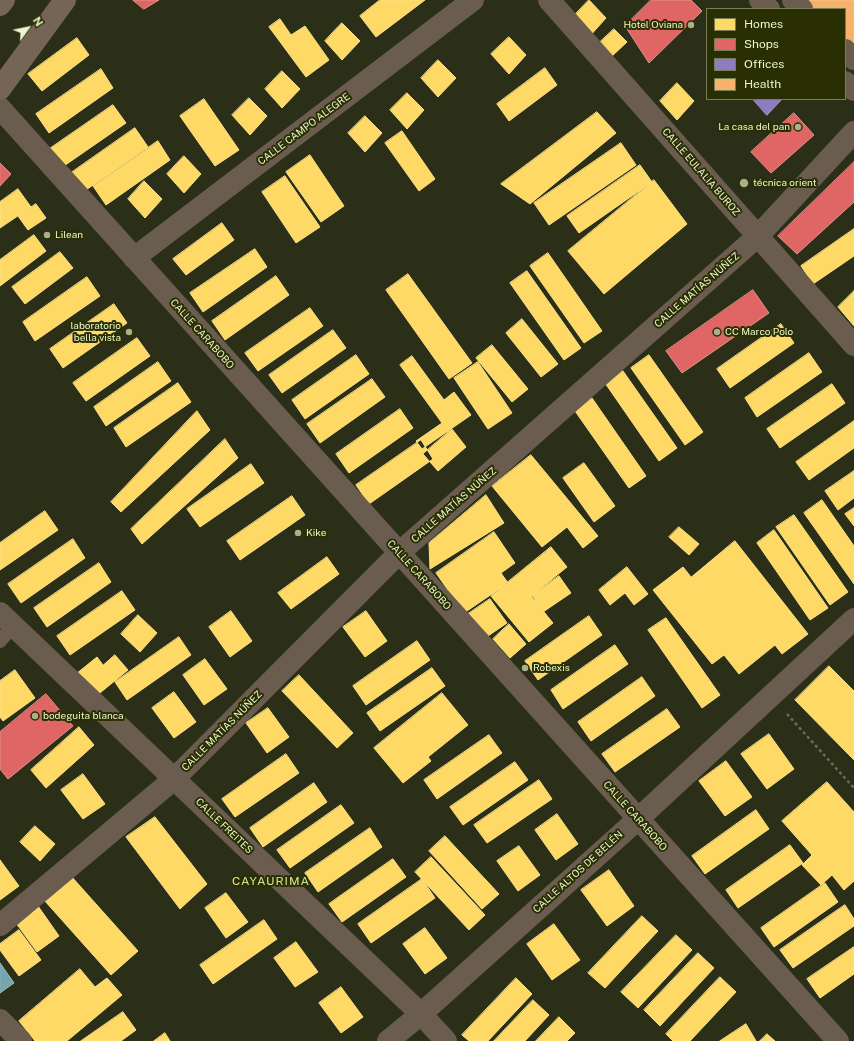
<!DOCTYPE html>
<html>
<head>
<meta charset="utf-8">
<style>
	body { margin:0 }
	#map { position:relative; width:854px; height:1041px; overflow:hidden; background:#2c2f18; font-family:"Public Sans",sans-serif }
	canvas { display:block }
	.legend { position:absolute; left:706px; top:8px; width:140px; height:92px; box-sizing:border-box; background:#292e03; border:1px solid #777e54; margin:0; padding:5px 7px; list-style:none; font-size:12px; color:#edf5cd }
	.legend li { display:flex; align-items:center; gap:8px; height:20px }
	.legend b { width:20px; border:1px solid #777e54 }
	.north { position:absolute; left:8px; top:8px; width:40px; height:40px; -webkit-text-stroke:3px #292e03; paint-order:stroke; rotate:57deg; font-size:11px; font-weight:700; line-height:16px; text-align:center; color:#edf5cd }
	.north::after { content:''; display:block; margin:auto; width:14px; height:18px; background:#edf5cd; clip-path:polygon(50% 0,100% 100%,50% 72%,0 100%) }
</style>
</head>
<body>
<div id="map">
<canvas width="854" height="1041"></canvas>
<ul class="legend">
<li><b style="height:11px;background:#ffd966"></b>Homes</li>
<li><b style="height:11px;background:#e06666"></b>Shops</li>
<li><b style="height:11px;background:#8e7cc3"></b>Offices</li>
<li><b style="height:11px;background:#f6b26b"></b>Health</li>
</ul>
<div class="north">N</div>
</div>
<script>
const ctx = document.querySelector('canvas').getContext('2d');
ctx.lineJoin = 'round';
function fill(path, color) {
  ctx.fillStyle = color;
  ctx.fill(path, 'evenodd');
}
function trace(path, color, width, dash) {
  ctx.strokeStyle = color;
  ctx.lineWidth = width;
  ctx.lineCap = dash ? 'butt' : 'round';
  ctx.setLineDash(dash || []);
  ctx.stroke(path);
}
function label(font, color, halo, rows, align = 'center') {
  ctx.font = font + ' "Public Sans",sans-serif';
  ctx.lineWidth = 4;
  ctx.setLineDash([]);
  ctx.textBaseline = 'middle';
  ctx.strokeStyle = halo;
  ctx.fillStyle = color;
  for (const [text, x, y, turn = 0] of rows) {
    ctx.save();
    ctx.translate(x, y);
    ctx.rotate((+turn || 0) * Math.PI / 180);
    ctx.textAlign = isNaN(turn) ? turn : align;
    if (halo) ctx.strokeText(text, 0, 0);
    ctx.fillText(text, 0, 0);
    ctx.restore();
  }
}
const homes = new Path2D(`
	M 380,0 L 425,0 L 376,37 L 360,16 Z
	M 589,0 L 606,18 L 589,37 L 572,18 Z
	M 280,19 L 291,35 L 305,26 L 329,60 L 306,77 L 269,27 Z
	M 342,23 L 360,41 L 342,60 L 325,41 Z
	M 614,29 L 627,42 L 610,58 L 597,45 Z
	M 509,37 L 526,55 L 509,74 L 491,54 Z
	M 77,38 L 89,55 L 42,91 L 28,74 Z
	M 438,60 L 456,78 L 438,97 L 421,78 Z
	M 545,68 L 557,85 L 509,121 L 497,104 Z
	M 101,69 L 113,88 L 49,133 L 36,114 Z
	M 282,71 L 300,89 L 282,108 L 265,89 Z
	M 677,83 L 694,101 L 677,120 L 660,101 Z
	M 407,93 L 424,110 L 407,129 L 390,110 Z
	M 249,98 L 267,116 L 250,135 L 232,115 Z
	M 204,99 L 239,150 L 215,166 L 180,116 Z
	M 113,105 L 126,123 L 61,168 L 48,150 Z
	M 597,112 L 616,133 L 530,204 L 501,184 Z
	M 365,116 L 382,133 L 365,152 L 348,133 Z
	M 135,128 L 148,147 L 83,192 L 71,173 Z
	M 402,131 L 435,179 L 419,191 L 385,143 Z
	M 158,141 L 170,160 L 106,205 L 93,186 Z
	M 621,143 L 636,165 L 549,225 L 534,203 Z
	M 310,155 L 344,206 L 321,222 L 286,172 Z
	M 184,156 L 201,174 L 184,193 L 167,174 Z
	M 640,165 L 652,182 L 579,233 L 567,216 Z
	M 285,176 L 320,227 L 296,243 L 262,192 Z
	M 654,180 L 687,224 L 604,294 L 568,251 Z
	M 144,181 L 162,199 L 145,218 L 128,199 Z
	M 18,189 L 31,207 L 0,228 L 0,202 Z
	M 36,204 L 46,218 L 28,230 L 18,216 Z
	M 222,223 L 234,240 L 186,275 L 173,259 Z
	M 854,229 L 854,256 L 813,284 L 801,266 Z
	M 34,235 L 46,251 L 0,286 L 0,260 Z
	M 255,249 L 267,267 L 203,312 L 190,293 Z
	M 60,252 L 73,268 L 25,304 L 12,287 Z
	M 548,253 L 602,331 L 584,343 L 530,266 Z
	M 527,271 L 581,348 L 564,360 L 510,283 Z
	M 408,274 L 472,363 L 449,379 L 386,290 Z
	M 276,276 L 289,295 L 225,340 L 212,321 Z
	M 87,277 L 100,296 L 35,341 L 23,322 Z
	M 854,291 L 854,326 L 838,307 Z
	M 114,304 L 127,323 L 63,368 L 50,349 Z
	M 310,308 L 323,326 L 258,371 L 245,353 Z
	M 522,319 L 558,364 L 541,377 L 506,333 Z
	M 781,324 L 794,343 L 730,388 L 717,369 Z
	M 333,330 L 346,348 L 282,393 L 269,375 Z
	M 137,338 L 150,356 L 86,401 L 73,383 Z
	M 492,345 L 528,389 L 512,402 L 476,358 Z
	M 809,353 L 822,372 L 757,417 L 745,398 Z
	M 356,355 L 369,374 L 305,419 L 292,400 Z
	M 649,355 L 703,432 L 685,445 L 631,368 Z
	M 412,356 L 444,400 L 454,392 L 471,415 L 422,449 L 416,441 L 442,423 L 400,365 Z
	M 158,362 L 171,381 L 106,426 L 94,407 Z
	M 478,362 L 512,413 L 488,429 L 454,378 Z
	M 623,371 L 677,448 L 659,461 L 605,383 Z
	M 372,379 L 385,397 L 320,443 L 307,424 Z
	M 178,383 L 191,402 L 126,447 L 114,428 Z
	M 832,384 L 845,403 L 780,448 L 767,429 Z
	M 592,398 L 646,476 L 629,488 L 575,411 Z
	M 400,409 L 413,428 L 349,473 L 336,454 Z
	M 197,411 L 210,430 L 121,512 L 111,502 Z
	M 854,421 L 854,448 L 809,480 L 796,462 Z
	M 452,429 L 466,447 L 438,471 L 423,454 Z
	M 225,439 L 238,458 L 142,544 L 131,529 Z
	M 421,440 L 433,459 L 369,504 L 356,485 Z
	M 531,455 L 598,536 L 583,548 L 567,527 L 542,547 L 492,486 Z
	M 584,463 L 615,506 L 594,522 L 563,478 Z
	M 251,464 L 264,483 L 200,527 L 187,509 Z
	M 854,471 L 854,498 L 838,510 L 825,491 Z
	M 486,495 L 504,523 L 430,569 L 429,543 Z
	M 292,496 L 305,515 L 240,560 L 227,541 Z
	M 822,500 L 854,546 L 854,584 L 804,513 Z
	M 854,508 L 854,526 L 845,514 Z
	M 45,511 L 58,530 L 0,570 L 0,543 Z
	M 794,515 L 848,592 L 830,605 L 776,527 Z
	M 679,527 L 699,544 L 689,555 L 669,537 Z
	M 774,530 L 828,608 L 810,620 L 757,543 Z
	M 494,532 L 515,563 L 501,573 L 508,583 L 464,613 L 436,573 Z
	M 73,539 L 85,558 L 21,603 L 8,584 Z
	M 735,541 L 808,634 L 782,654 L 775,645 L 739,674 L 724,655 L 712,664 L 653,590 L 683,567 L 691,577 Z
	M 551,547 L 567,567 L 531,596 L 553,623 L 529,642 L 491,596 Z
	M 327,557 L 339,574 L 291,609 L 278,593 Z
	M 99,563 L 111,582 L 47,627 L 34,608 Z
	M 627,567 L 648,594 L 634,605 L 625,593 L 610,605 L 599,590 Z
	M 559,576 L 571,593 L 543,612 L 532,595 Z
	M 122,591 L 135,610 L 70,655 L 57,636 Z
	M 490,599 L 507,623 L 485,638 L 468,614 Z
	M 231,611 L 252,641 L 230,657 L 209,627 Z
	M 366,611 L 387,641 L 365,657 L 343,627 Z
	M 138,615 L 157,633 L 140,652 L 121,634 Z
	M 589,616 L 602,635 L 538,680 L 525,661 Z
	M 666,618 L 720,695 L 702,708 L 648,630 Z
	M 509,624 L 526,644 L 510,658 L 493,639 Z
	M 179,637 L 191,655 L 127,700 L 115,682 Z
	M 417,641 L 430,660 L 366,705 L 353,686 Z
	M 615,645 L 628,664 L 563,709 L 551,690 Z
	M 115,655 L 128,670 L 95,697 L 76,674 L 97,657 L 103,665 Z
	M 205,659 L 227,689 L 204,705 L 183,675 Z
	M 829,666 L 854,691 L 854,760 L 795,700 Z
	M 432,668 L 445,686 L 380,731 L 367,713 Z
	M 15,670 L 35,698 L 3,721 L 0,717 L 0,681 Z
	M 299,675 L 353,733 L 337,748 L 282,691 Z
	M 642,677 L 655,696 L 591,741 L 578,722 Z
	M 174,692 L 196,722 L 174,738 L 152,708 Z
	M 442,693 L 468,725 L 428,757 L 431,761 L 403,783 L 374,748 Z
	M 268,708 L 289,737 L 267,753 L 246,723 Z
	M 667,709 L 680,727 L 615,772 L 602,754 Z
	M 79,727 L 94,745 L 46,788 L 31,770 Z
	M 769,734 L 794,769 L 767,789 L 741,754 Z
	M 489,735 L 502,753 L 437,799 L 424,780 Z
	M 286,754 L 299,773 L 235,817 L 222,799 Z
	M 726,761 L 752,797 L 725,816 L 699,781 Z
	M 515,762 L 528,780 L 463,825 L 450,807 Z
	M 83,774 L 105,804 L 83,819 L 61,790 Z
	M 539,780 L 552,799 L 487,843 L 474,825 Z
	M 827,782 L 854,812 L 854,881 L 844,890 L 832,875 L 821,885 L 802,865 L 812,855 L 782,821 Z
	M 314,783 L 327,802 L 263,847 L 250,828 Z
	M 341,805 L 354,823 L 290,868 L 277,850 Z
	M 756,810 L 769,829 L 705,874 L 692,856 Z
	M 557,814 L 578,844 L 556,860 L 535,830 Z
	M 155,817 L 207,884 L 180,909 L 126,837 Z
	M 35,826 L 55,844 L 40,861 L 20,842 Z
	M 370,828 L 382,847 L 318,892 L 305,873 Z
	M 445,836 L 499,894 L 482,909 L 429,851 Z
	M 790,845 L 803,863 L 738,908 L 726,890 Z
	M 519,846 L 540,875 L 518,891 L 497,861 Z
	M 431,857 L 485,915 L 469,930 L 415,872 Z
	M 393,859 L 406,877 L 342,922 L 329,904 Z
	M 0,860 L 19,886 L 0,900 Z
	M 609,870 L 634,906 L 607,926 L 581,890 Z
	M 71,876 L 138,951 L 111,975 L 44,900 Z
	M 422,879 L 435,898 L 371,943 L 358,924 Z
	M 825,883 L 838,902 L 774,947 L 761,928 Z
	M 226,893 L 248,922 L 226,938 L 205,908 Z
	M 845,905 L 854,919 L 854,926 L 793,968 L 780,950 Z
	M 38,906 L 59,936 L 37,952 L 16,923 Z
	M 642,916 L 658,931 L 605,988 L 588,973 Z
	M 264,920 L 277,939 L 213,984 L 200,965 Z
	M 554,924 L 580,960 L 552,980 L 527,944 Z
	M 425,928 L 447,958 L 425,974 L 403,944 Z
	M 19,930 L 41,960 L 19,976 L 0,950 L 0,944 Z
	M 676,935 L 692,950 L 638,1008 L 621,992 Z
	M 296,942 L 318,972 L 295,987 L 274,958 Z
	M 854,947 L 854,974 L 820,998 L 807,979 Z
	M 698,953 L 714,968 L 660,1026 L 644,1010 Z
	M 80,969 L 95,987 L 107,978 L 122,995 L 67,1041 L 35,1041 L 19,1021 Z
	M 720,977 L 736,992 L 690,1041 L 673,1041 L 666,1034 Z
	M 516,978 L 532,994 L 488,1041 L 469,1041 L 462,1035 Z
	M 341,987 L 363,1017 L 341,1033 L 319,1003 Z
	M 533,1000 L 549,1015 L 525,1041 L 494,1041 Z
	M 123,1012 L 136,1030 L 121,1041 L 81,1041 Z
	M 559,1017 L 575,1033 L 567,1041 L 536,1041 Z
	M 746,1024 L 756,1041 L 720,1041 Z
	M 165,1033 L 170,1041 L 154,1041 Z
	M 767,1034 L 775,1041 L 760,1041 Z`);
fill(homes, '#ffd966');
trace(homes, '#fae185', 1);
const shops = new Path2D(`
	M 133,0 L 159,0 L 144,9 Z
	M 651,0 L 691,0 L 702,11 L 649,63 L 625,26 Z
	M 794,113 L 814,135 L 771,173 L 751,152 Z
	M 854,162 L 854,202 L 797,254 L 778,236 Z
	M 0,163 L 11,174 L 0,186 Z
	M 753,290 L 769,313 L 682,373 L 666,351 Z
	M 46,694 L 73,726 L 8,779 L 0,769 L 0,732 Z`);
fill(shops, '#e06666');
trace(shops, '#e49185', 1);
const offices = new Path2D(`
	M 753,99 L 782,99 L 767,115 Z`);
fill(offices, '#8e7cc3');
trace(offices, '#aaa0c6', 1);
const health = new Path2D(`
	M 801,0 L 854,0 L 854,54 L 845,45 L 845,9 L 810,9 Z`);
fill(health, '#f6b26b');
trace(health, '#f3c688', 1);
const public = new Path2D(`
	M 0,963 L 14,983 L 0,993 Z`);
fill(public, '#76a5af');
trace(public, '#9abdb8', 1);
trace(new Path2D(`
	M 787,714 L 854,788`), '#70695a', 2.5, [3, 3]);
trace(new Path2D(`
	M 0,641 L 13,626`), '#6a5d4f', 14);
trace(new Path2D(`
	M 549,0 L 854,345
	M 760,0 L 769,9
	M 793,0 L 802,9
	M 845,50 L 854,59
	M 845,82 L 854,90
	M 0,108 L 838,1041
	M 134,258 L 473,0
	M 0,613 L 421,1014 L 446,1041
	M 0,925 L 174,779 L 399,553 L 758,236 L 854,132
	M 0,1020 L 21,1041
	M 388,1041 L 421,1014 L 638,819 L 854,619`), '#6a5d4f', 22);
trace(new Path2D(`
	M 0,5 L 4,0
	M 0,89 L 65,0`), '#756555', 22);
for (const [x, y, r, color] of [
	[691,25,4,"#a9b08e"],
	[798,127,4,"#a9b08e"],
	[744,183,5,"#a9b08e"],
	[47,235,4,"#a9b08e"],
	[129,332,4,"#a9b08e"],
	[717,332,4,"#a9b08e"],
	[298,533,4,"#a9b08e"],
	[525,668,4,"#a9b08e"],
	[35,716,4,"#a9b08e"]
]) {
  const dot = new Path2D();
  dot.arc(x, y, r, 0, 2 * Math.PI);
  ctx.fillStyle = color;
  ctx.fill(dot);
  trace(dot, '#292e03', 1.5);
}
label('10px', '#edf5cd', '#292e03', [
	["Hotel Oviana",683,25,"right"],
	["La casa del pan",790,127,"right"],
	["técnica orient",753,183],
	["Lilean",55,235],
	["laboratorio",121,326,"right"],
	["bella vista",121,338,"right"],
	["CC Marco Polo",725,332],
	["Kike",306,533],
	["Robexis",533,668],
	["bodeguita blanca",43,716]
], 'left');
label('10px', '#edf5cd', '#292e03', [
	["CALLE CAMPO ALEGRE",304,129,-37],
	["CALLE EULALIA BUROZ",701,172,49],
	["CALLE MATÍAS NÚÑEZ",697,290,-41],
	["CALLE CARABOBO",202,334,48],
	["CALLE MATÍAS NÚÑEZ",454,505,-41],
	["CALLE CARABOBO",419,575,48],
	["CALLE MATÍAS NÚÑEZ",222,731,-45],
	["CALLE CARABOBO",635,816,48],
	["CALLE FREITES",224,826,44],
	["CALLE ALTOS DE BELÉN",578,872,-42]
]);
ctx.letterSpacing = '1px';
label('12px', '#d6e493', '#292e03', [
	["CAYAURIMA",271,881]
]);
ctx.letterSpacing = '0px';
</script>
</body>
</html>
